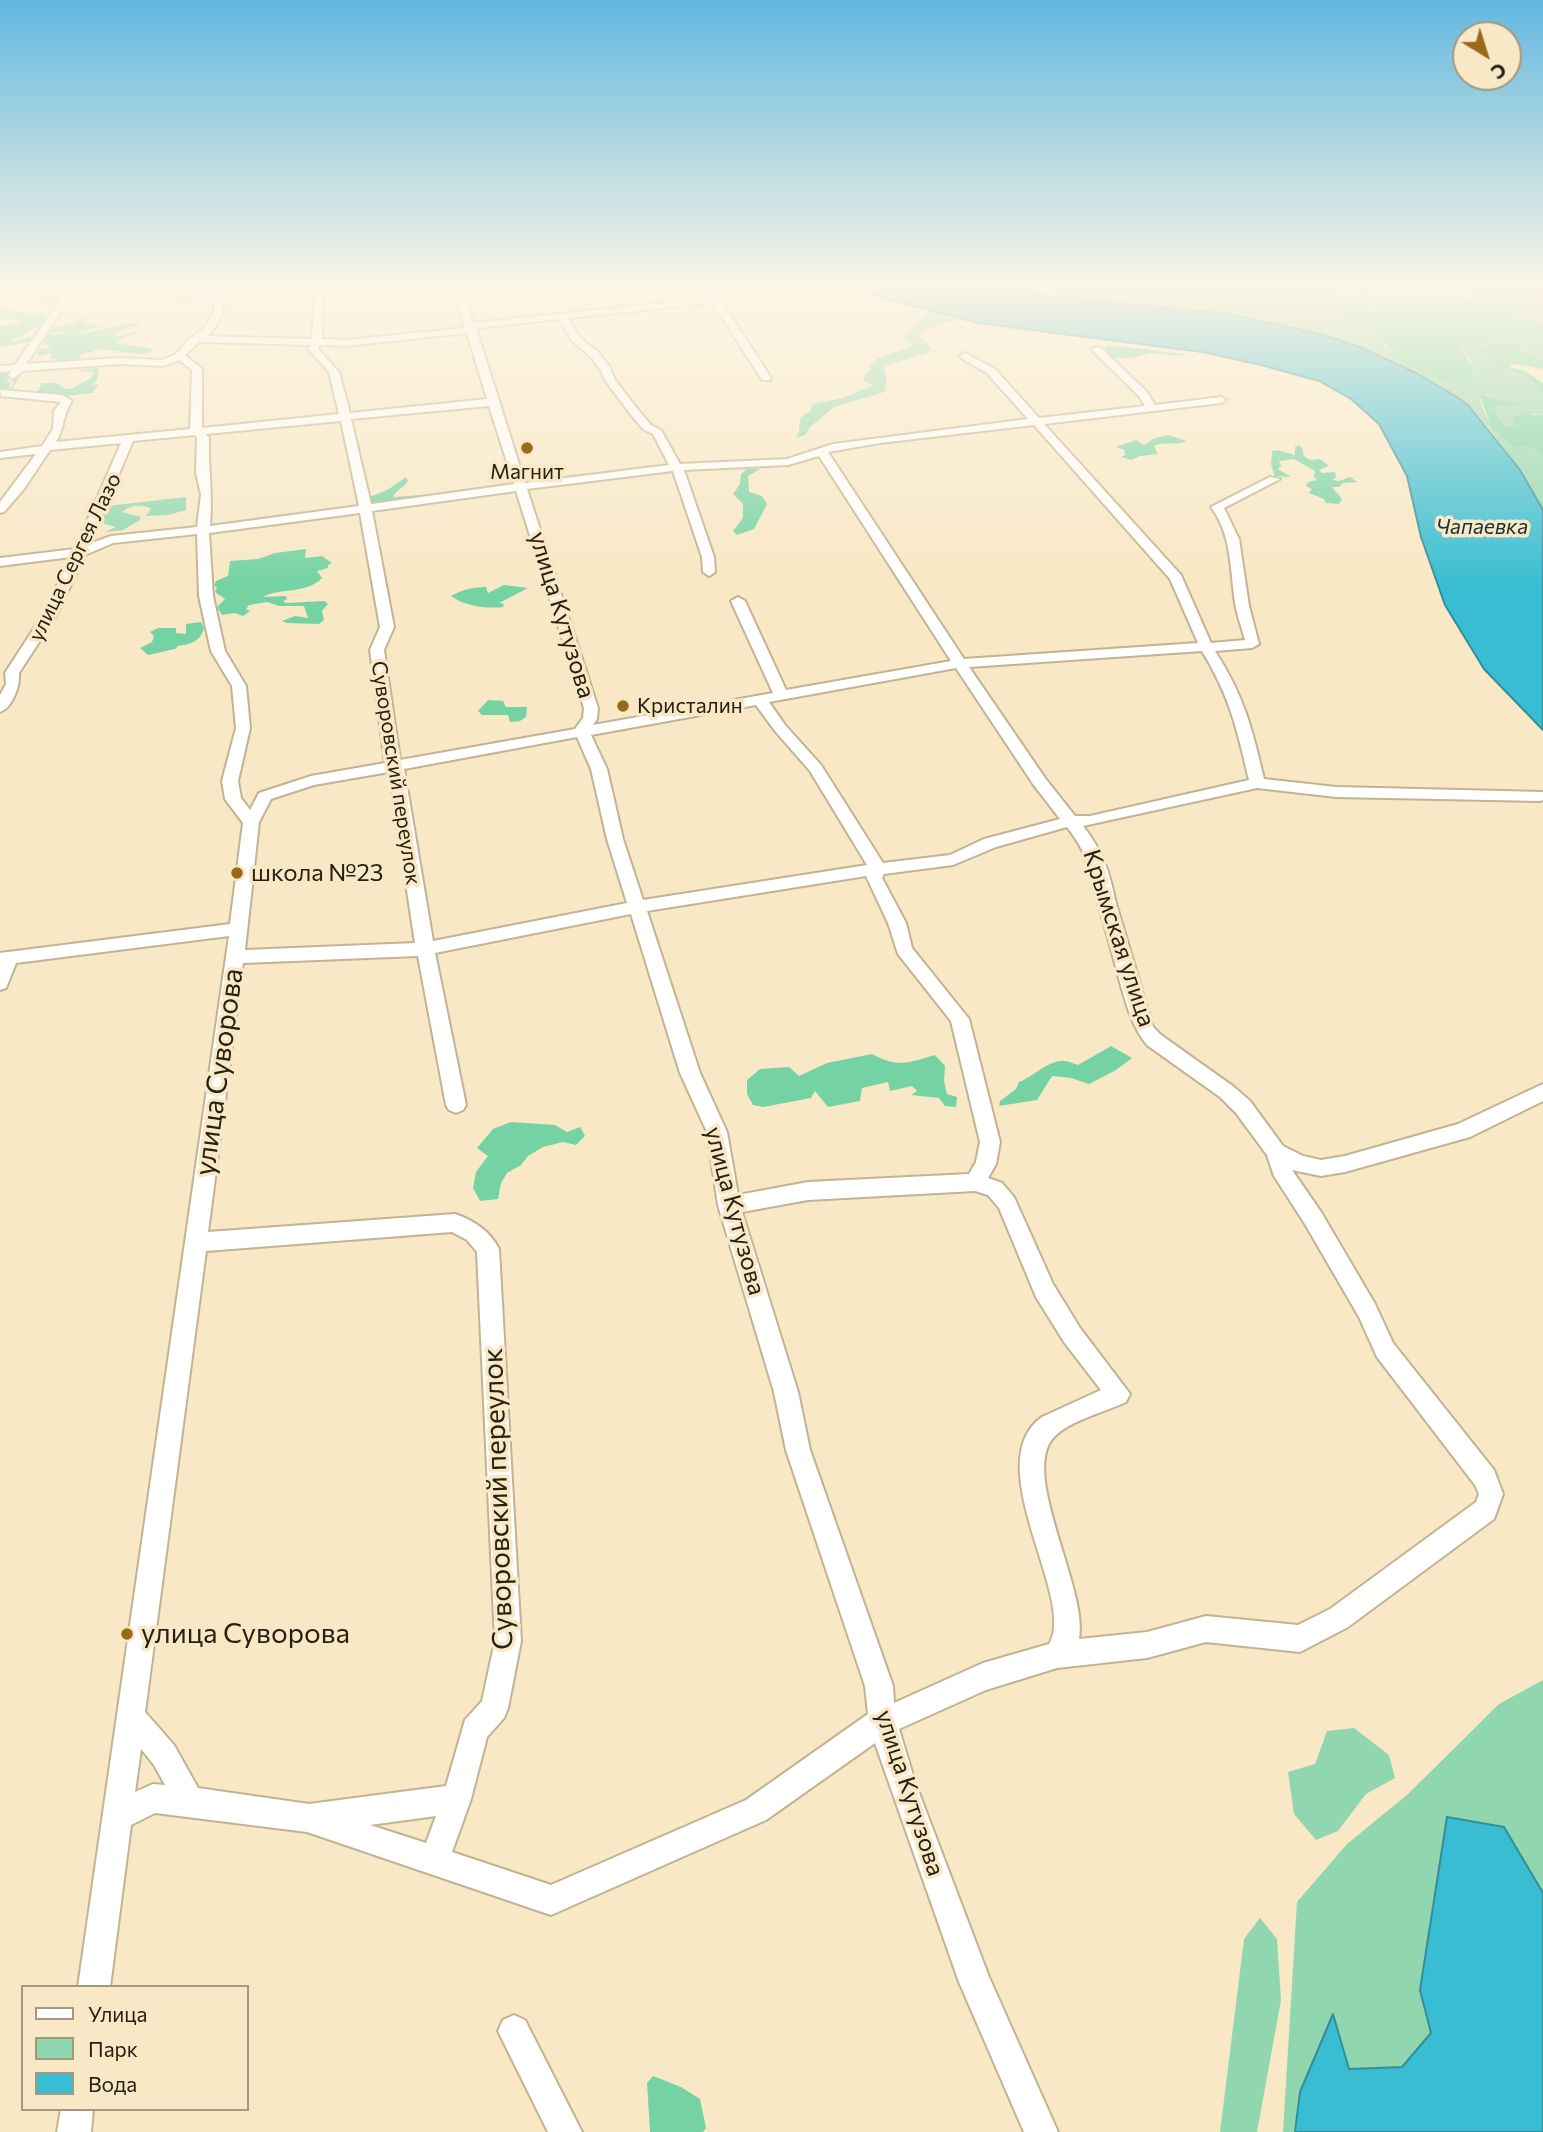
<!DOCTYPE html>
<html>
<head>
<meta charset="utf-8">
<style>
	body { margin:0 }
	#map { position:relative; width:1543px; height:2132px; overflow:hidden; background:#f8e8c5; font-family:Commissioner,sans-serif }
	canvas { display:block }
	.legend { position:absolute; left:21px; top:1985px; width:228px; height:126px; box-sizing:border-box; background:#f8e8c5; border:2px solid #a4987e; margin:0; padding:9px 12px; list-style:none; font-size:21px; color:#262113 }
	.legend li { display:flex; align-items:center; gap:14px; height:35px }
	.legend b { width:35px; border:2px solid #a4987e }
	.north { position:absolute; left:1452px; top:21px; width:70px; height:70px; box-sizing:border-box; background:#f8e8c5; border:2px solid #a4987e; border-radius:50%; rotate:142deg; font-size:19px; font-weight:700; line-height:28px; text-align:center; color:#262113 }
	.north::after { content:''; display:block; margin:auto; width:24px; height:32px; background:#9a691c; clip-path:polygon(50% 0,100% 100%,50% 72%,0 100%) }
</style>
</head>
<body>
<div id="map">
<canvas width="1543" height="2132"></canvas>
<ul class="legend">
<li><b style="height:9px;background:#fff"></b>Улица</li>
<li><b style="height:19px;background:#90d7b0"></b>Парк</li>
<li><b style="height:19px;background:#39bdd2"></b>Вода</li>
</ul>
<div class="north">С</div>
</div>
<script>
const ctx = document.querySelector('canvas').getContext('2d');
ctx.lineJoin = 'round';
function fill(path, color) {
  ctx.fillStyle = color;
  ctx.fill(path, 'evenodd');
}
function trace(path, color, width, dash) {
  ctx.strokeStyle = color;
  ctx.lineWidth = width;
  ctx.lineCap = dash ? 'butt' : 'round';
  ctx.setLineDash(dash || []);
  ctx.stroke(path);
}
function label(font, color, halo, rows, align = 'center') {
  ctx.font = font + ' Commissioner,sans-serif';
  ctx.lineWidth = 7;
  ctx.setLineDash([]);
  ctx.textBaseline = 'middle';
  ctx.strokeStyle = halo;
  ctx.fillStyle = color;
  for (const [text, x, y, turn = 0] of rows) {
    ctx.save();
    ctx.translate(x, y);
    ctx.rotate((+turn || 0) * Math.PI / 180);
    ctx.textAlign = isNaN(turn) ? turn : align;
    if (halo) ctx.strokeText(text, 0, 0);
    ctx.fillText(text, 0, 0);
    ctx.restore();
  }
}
fill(new Path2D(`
	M 1002,288 L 1370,288 L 1366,300 L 1379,309 C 1365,316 1364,307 1353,300 C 1348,297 1341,295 1336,293 L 1343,303 L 1338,304 L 1327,297 L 1326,300 L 1351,320 L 1379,337 L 1385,346 L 1396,350 L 1388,353 L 1410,366 L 1454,383 L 1472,363 L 1462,349 L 1464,347 L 1496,340 L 1543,336 L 1543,362 L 1524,350 L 1482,350 L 1493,355 L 1497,366 L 1518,373 L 1540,386 L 1537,389 L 1543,392 L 1543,415 L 1534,414 L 1514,427 C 1503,425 1498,419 1495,408 L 1508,405 L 1507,400 L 1480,394 C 1479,417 1502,431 1515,448 L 1528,446 L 1543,456 L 1543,510 C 1523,476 1497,434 1469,406 C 1460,397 1448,393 1438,387 C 1352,333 1249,314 1150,305 C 1101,300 1049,301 1002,288 Z
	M 1449,288 L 1543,288 L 1543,325 L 1483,303 C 1479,299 1457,292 1449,288 Z
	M 931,312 L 959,319 L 936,325 L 918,334 L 932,349 L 928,353 L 883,366 L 887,381 L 884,392 L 834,407 L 810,427 L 805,435 L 795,438 L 799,432 L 800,418 L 811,410 L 812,404 L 843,398 L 873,385 L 864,381 L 865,374 L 871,369 L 870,365 L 878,358 L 913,346 L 904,336 L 915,323 Z
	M 186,497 L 186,510 L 168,515 L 146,516 L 151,508 C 139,505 133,504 122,512 L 141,517 L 140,520 L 123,530 L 105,532 L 116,527 L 104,524 L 101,520 L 107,506 Z
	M 1543,1680 L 1543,1893 L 1504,1827 L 1447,1817 L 1420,1989 L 1431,2033 L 1402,2067 L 1349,2069 L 1332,2016 L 1300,2092 L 1295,2132 L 1283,2132 L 1297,1902 L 1347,1844 L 1408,1794 L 1499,1704 Z
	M 1354,1728 L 1389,1755 L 1395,1778 L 1366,1794 L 1338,1831 L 1316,1840 L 1294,1814 L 1288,1772 L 1315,1764 L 1327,1731 Z
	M 1260,1918 L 1277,1939 L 1281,2000 L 1257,2132 L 1220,2132 L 1244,1939 Z`), '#90d7b0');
fill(new Path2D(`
	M 1370,288 L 1449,288 L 1468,298 L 1477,298 L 1483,303 L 1543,325 L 1543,336 L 1496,340 L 1464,347 L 1462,350 C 1469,362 1478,368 1471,384 C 1441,386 1412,366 1386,353 L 1395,350 L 1376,339 L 1378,336 L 1351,320 L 1322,297 L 1338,304 L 1342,302 L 1335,292 L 1357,294 L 1355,301 L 1364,305 L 1363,310 L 1374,312 L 1379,309 L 1366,300 Z
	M 2,306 L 15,312 L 43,314 L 45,323 L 7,343 L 37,335 L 33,341 L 0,347 L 0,326 L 22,323 L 14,319 L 0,320 Z
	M 81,317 L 87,317 L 88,320 L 84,324 L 103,325 L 79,333 C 101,333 121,320 141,324 L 117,333 L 115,337 L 136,332 L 138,334 L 129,335 L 116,343 L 151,349 L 152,352 L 139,354 L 100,349 L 81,355 L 78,361 L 58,363 L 56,359 L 50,359 L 52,352 L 43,356 L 37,355 L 39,349 L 51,348 L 43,341 L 49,334 L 77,333 L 51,332 L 47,331 L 47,328 L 77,323 Z
	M 1498,342 L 1514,342 L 1520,346 L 1518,349 L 1534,355 L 1543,362 L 1543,369 L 1513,364 L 1509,367 L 1525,371 L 1543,383 L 1543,392 L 1537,389 L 1539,386 L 1518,373 L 1497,366 L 1493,355 L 1481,350 Z
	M 1108,345 L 1184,354 L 1187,356 L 1151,353 L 1132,358 L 1107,358 L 1100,350 Z
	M 97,368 L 99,371 L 97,380 L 91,386 L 99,384 L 92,393 L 67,396 L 0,393 L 0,374 L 9,372 L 7,380 L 11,384 L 8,389 L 13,386 L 14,378 L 20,376 L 11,391 L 37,392 L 42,383 L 57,383 L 65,389 L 71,389 L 91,378 L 94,372 L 76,371 Z
	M 1479,394 L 1517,403 L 1519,406 L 1499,406 L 1495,408 C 1498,419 1503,426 1514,427 L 1514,418 L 1518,415 L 1543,415 L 1543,456 L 1528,446 L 1515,448 L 1492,428 Z
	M 1168,435 L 1187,441 C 1177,446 1165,441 1154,446 L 1158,454 L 1140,456 L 1131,460 L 1121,457 L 1125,455 L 1124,450 L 1116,447 L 1136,440 L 1144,445 L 1155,438 Z
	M 1299,445 L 1302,448 L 1304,456 L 1310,460 L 1320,459 L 1329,466 L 1319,470 L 1322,473 L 1335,472 L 1336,477 L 1333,480 L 1339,481 L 1350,477 L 1357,482 L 1343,483 L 1339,487 L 1332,487 L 1342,499 L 1339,504 L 1326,503 L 1324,499 L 1309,493 L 1312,489 L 1306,486 L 1308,482 L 1317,480 L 1314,477 L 1315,471 L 1294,459 L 1279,461 L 1281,466 L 1278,469 L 1291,477 L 1275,476 L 1271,464 L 1272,451 L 1278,450 L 1295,455 L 1295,447 Z
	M 747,469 L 760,469 L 748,476 L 749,492 L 762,496 L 767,504 L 754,529 L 737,535 L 733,531 L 743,518 L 743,504 L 733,494 L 740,484 L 741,474 Z
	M 406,477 L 408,481 C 404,488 396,490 393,497 L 467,492 L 372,502 L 370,497 L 389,489 Z
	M 306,549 L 305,558 L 322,556 L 332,563 L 328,565 L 328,568 L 317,571 L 322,578 C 305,595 281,587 263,597 L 286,596 L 287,599 L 283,601 L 286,603 L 324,601 L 328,604 L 322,611 L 324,620 L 319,624 L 287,623 L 282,621 L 295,616 L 308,618 L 304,606 L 279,606 L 267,602 L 249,605 L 246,609 L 250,611 L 243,616 L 235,613 L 222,615 L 217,607 L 225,599 L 215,592 L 217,588 L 214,585 L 216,581 L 228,576 L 230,561 L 258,559 L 275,553 Z
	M 504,585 L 528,588 L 499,603 L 504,604 L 503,607 C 486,609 464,606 451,596 C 461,590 474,587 486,587 L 488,593 Z
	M 201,622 L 204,628 C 200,642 191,644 178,646 L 175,649 L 148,655 L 140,648 L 152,642 L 154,636 L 150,632 L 158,628 L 176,628 L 176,633 L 186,634 L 186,624 Z
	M 488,700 L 503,701 L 506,707 L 527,707 L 526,717 L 520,721 L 510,722 L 508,715 L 482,715 L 478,711 Z
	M 1111,1046 L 1132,1058 L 1116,1070 L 1089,1084 L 1071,1078 L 1052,1076 L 1037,1100 L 999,1106 L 1000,1101 L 1016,1089 L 1019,1082 C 1033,1077 1046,1062 1061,1061 C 1066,1060 1074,1064 1078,1065 Z
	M 872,1054 C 898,1068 907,1063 935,1055 L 945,1066 L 944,1081 L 947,1094 L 957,1097 L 956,1107 L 945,1106 L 939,1098 L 911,1095 L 917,1091 L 912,1086 L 890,1091 L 888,1082 L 862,1088 L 860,1101 L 828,1107 L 815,1091 L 811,1098 L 763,1107 L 753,1105 L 747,1094 L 747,1080 L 760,1069 L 789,1067 L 799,1076 L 827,1063 Z
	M 511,1122 L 555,1125 L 567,1132 L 580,1127 L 585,1136 L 576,1145 L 563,1142 L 543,1147 L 528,1156 L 521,1165 L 507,1173 L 501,1183 L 498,1199 L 480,1201 L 473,1188 L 476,1172 L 488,1156 L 477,1148 L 493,1129 Z
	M 653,2076 L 681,2087 L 700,2099 L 706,2128 L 703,2132 L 650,2132 L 647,2083 Z`), '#75d3a3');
const water = new Path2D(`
	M 845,288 L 1002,288 L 1066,298 L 1229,314 L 1324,335 L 1362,348 L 1418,374 L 1457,397 L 1469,406 L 1520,470 L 1543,510 L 1543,730 L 1484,669 L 1445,605 L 1421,537 L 1407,476 L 1379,424 L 1351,399 L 1319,381 L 1261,365 L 1202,352 L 978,323 Z
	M 1447,1817 L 1504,1827 L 1543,1893 L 1543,2132 L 1295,2132 L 1300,2092 L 1333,2014 L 1349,2069 L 1402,2067 L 1431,2033 L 1420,1990 Z`);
fill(water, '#39bdd2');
trace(water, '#338e99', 2);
const minor = new Path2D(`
	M 69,288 L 77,288 L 75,292 C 111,302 167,293 205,290 L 204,288 L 265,288 L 261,291 L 220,294 L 224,299 C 223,315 219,326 207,336 L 312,339 L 315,288 L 324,288 L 322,339 L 345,340 L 465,328 L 453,288 L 462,288 L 473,323 L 710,298 L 704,289 L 713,288 L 771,378 L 770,380 L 762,380 L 713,303 L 568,318 L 579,337 L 598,352 L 609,366 L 615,380 L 639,411 L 651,425 L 661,430 L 680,464 L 787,459 L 833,444 L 1028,419 L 987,373 L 961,358 L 960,356 L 965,353 L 995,369 L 1039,418 L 1145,406 L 1139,396 L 1091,349 L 1100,347 L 1147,392 L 1155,405 L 1221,397 L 1226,400 L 1221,403 L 1044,424 L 1181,575 L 1211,643 L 1245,640 C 1242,628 1237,616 1235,603 C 1230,569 1232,535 1211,507 L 1270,477 L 1280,479 L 1224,508 L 1239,539 L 1249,606 L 1259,644 L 1252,648 L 1215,651 C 1244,696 1252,728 1264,779 L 1336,787 L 1543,792 L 1543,800 L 1540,801 L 1336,797 L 1257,788 L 1083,826 C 1101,848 1110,872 1115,900 L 1153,1027 L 1161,1035 L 1234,1087 L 1250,1101 L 1283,1146 L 1303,1156 L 1321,1160 L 1345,1156 L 1458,1124 L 1543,1084 L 1543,1101 L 1470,1137 L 1345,1172 L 1321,1176 L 1292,1170 L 1321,1212 L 1375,1304 L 1393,1343 L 1494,1470 L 1503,1494 L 1494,1519 L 1348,1627 L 1300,1652 L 1206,1642 L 1147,1658 L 1057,1668 L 986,1690 L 899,1729 L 915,1782 L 989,1977 L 1058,2132 L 1024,2132 L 959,1982 L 875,1743 L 766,1820 L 551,1915 L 307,1832 L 155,1813 L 131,1825 L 110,1987 L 78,1987 L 229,936 L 16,963 L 6,988 L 0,990 L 0,953 L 230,924 L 243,823 L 225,799 L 222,781 L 236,728 L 232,686 L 211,651 L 199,596 L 197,534 L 113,543 L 85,555 L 56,616 L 19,673 C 20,686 13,707 0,712 L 0,695 L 6,684 L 5,673 L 42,616 L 71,557 L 0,566 L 0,558 L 75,549 L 121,443 L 50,450 L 24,489 L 4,512 L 0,513 L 0,502 L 36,454 L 0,458 L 0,452 L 42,446 L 53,429 L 54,411 L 61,402 L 1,396 L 0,390 L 62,395 L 72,401 C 62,415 65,428 56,442 L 190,429 L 192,370 L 179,360 L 163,366 L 120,364 L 22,371 L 13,379 L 8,376 L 11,371 L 0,372 L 0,366 L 15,365 L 63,296 L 0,297 L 0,291 L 67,290 ZM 210,295 L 214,300 L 214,312 L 206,326 L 187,341 L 176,354 L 162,360 L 120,358 L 26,364 L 72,296 L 102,300 ZM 559,319 L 572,341 L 590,356 L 600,369 L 605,380 L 631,415 L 643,429 L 653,434 L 669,465 L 525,483 L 476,328 ZM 467,333 L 487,399 L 350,413 L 339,372 L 318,349 L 320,345 L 345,346 ZM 199,342 L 311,345 L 308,349 L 329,372 L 339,414 L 202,428 L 202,369 L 185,355 ZM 489,406 L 514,484 L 371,504 L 351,419 ZM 341,421 L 359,506 L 210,526 C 213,496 208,468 209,438 L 206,434 ZM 1034,425 L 1170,579 L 1198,643 L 964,659 L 828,452 L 880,443 ZM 195,435 L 197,438 L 196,473 L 201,494 L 197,527 L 111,536 L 89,544 L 133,441 ZM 819,456 L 951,661 L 786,690 L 745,601 L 738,597 L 731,601 L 773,693 L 593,725 L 597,719 L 598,708 L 527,489 L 673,471 L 702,557 L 703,572 L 709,576 L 715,572 L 714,557 L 684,470 L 788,465 ZM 516,491 L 584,708 L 583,718 L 575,729 L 400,760 L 384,650 L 394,627 L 372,511 ZM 360,513 L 380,627 L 370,650 L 385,763 L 311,776 L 259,793 L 250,810 L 241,798 L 238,781 L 250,728 L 246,686 L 225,651 L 213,596 L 209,533 ZM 1202,651 C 1230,697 1237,729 1249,780 L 1090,816 L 1075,816 L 1045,778 L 969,667 ZM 956,668 L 1033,784 L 1060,819 L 984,839 L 950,855 L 883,863 L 821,765 L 785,725 L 769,702 ZM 756,705 L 775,731 L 810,771 L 867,865 L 643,900 L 623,839 L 607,769 L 591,735 ZM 577,737 L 591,769 L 607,839 L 627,903 L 433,941 L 404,769 ZM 389,772 L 415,943 L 245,950 L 259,822 L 271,799 L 314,785 ZM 1067,827 C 1090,856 1090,874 1099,907 C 1107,933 1114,960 1121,986 C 1127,1007 1133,1028 1147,1045 L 1220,1097 L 1236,1113 L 1267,1155 L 1274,1176 L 1305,1224 L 1359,1317 L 1377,1357 L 1475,1485 L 1479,1494 L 1476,1502 L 1330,1609 L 1298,1625 L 1206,1616 L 1147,1632 L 1079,1639 C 1089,1590 1019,1473 1054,1437 C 1069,1421 1107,1411 1126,1402 L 1130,1394 L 1080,1328 L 1053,1284 L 1014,1197 L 1002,1183 L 988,1178 L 996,1164 L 1000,1142 L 969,1019 L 912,948 L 906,923 L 882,878 L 884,874 L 953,865 L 996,847 ZM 866,876 L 888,923 L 898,954 L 951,1021 L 980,1142 L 976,1162 L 969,1174 L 808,1182 L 738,1195 L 727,1132 L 700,1073 L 647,911 ZM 631,914 L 680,1073 L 707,1132 L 718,1205 L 774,1392 L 786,1450 L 865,1686 L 868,1714 L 746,1800 L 551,1885 L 452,1852 L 471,1799 L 487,1737 L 504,1718 L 508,1708 L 521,1641 L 499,1249 C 490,1231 473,1220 455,1214 L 208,1232 L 243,963 L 418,956 L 446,1105 L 449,1110 L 456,1113 L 463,1110 L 466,1105 L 435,953 ZM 975,1191 L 988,1195 L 999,1208 L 1036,1297 L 1064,1342 L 1101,1390 L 1042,1417 C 977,1463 1078,1601 1049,1644 L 983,1663 L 894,1703 L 893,1686 L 810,1450 L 798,1392 L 742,1212 L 808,1200 ZM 452,1232 L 467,1240 L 477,1252 L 495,1641 L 482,1701 L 465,1720 L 446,1786 L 309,1804 L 198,1788 L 174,1745 L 145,1712 L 206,1251 ZM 141,1749 L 154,1765 L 165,1785 L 153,1784 L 135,1792 ZM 436,1816 L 426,1843 L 370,1825 Z
	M 514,2015 L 525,2020 L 582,2132 L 548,2132 L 498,2031 L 503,2020 Z
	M 61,2109 L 93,2109 L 91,2132 L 57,2132 Z`);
trace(minor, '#c2b392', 4);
fill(minor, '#fff');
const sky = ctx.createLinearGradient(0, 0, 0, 586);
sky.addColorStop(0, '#62b8df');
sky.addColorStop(0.49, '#fcf5e5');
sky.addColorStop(1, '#fcf5e500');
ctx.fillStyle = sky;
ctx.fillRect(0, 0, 1543, 586);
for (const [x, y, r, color] of [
	[527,448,7,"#9a691c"],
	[623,706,7,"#9a691c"],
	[237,873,7,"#9a691c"],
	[127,1634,7,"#9a691c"]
]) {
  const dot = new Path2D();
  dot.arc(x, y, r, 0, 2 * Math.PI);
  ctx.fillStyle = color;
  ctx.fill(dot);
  trace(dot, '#f8e8c5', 2.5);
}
label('21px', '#262113', '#f8e8c5', [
	["Магнит",527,472],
	["Кристалин",637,706,"left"]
]);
label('italic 21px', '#192f33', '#f8e8c5', [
	["Чапаевка",1482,527]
]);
label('21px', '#262113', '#f8e8c5', [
	["улица Сергея Лазо",75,557,-64],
	["Суворовский переулок",396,773,81]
]);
label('24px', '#262113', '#f8e8c5', [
	["улица Кутузова",562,615,73],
	["Крымская улица",1119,938,72],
	["улица Кутузова",735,1211,75],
	["улица Кутузова",910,1793,72]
]);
label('24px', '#262113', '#f8e8c5', [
	["школа №23",251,873]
], 'left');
label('28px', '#262113', '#f8e8c5', [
	["улица Суворова",219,1072,-82],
	["Суворовский переулок",498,1499,-92]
]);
label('28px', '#262113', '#f8e8c5', [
	["улица Суворова",141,1634]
], 'left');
</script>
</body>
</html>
